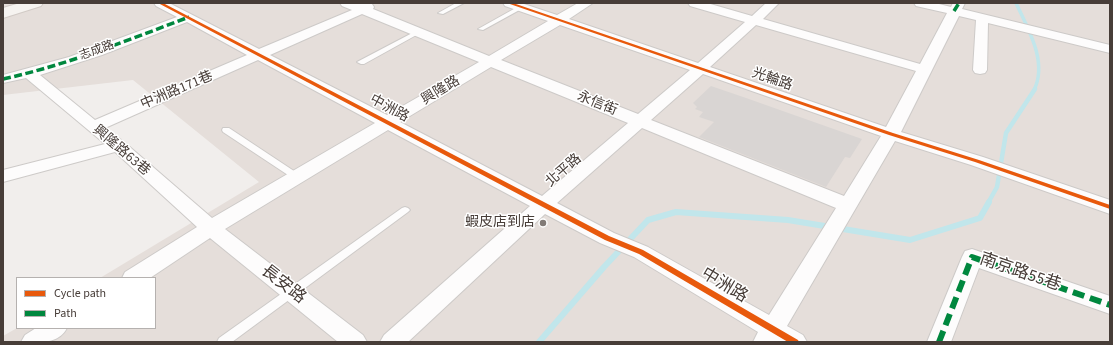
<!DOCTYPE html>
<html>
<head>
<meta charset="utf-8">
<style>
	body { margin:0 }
	#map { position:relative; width:1113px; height:345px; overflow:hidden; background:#f1eeec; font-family:"Source Sans 3",sans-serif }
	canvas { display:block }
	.frame { position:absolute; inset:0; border:4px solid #473d38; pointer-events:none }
	.legend { position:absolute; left:16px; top:277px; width:140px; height:52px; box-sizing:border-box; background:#fff; border:1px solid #b5b1af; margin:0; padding:5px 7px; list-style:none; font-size:12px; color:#473d38 }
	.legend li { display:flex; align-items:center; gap:8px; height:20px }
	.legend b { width:20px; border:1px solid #b5b1af }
</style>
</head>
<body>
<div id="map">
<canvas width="1113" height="345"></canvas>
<div class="frame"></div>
<ul class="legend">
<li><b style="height:5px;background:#e8590c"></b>Cycle path</li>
<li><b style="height:5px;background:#00873e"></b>Path</li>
</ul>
</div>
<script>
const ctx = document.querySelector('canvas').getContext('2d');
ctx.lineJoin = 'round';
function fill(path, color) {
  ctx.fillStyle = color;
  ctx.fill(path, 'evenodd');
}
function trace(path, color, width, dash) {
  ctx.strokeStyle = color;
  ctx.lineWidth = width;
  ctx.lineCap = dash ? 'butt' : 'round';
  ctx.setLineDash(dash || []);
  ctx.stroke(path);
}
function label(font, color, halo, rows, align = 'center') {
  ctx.font = font + ' "Source Sans 3","Noto Sans TC",sans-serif';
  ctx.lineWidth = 3;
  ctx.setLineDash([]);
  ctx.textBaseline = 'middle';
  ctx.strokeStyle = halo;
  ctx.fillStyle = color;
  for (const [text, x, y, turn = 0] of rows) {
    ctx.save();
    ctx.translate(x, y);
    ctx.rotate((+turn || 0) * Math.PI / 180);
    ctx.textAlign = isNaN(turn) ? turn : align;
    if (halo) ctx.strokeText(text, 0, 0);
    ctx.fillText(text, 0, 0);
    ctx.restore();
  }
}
fill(new Path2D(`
	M 3,3 L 1110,3 L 1110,342 L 3,342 L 3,336 L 17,328 L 155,328 L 155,278 L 100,278 L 259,182 L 133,80 L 3,95 Z`), '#e5deda');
trace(new Path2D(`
	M 1016,3 C 1028,29 1048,62 1034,90`), '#c1e6eb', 3.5);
trace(new Path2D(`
	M 988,203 L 997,187 L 1006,133 L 1035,89`), '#c1e6eb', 4.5);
trace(new Path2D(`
	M 539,342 L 604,267 L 648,220 L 676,212 L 788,220 L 910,240 L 980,218 L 989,202`), '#c1e6eb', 6);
fill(new Path2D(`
	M 711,86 L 746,98 L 862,139 L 850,158 L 845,157 L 826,187 L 699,137 L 714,122 L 699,117 L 703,112 L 695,109 L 697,107 L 693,103 Z`), '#d9d5d3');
const lane = new Path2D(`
	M 456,3 L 464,3 L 443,14 L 438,13 Z
	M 521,5 L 524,7 L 523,8 L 483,30 L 478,29 Z
	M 418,30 L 421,32 L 420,33 L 364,64 L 361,64 L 357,62 Z
	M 223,128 L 229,128 L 300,175 L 302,177 L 300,179 L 294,179 L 223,132 L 222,130 Z
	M 405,207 L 408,208 L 410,210 L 408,212 L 232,342 L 217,342 L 219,338 L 402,208 Z`);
const street = new Path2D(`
	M 154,3 L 169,3 L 259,49 L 352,10 L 342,6 L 340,3 L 372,4 L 374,7 L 373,9 L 489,56 L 548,21 L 505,6 L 503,3 L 521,3 L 557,15 L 578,3 L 593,3 L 569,19 L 698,63 L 745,22 L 690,6 L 688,3 L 707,3 L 752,16 L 766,3 L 779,3 L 763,19 L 920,64 L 947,13 L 916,6 L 914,3 L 935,3 L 951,7 L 953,3 L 965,3 L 962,9 L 1110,45 L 1110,53 L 988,23 L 987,70 L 985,73 L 980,74 L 975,73 L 973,70 L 976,20 L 959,16 L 901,132 L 983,157 L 1110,200 L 1110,214 L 971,165 L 895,141 L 787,326 L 803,335 L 807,342 L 753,342 L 758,332 L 634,257 L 600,243 L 545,214 L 408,342 L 380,342 L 384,335 L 530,206 L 388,130 L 225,229 L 363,335 L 367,342 L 338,342 L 210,238 L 150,278 L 122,278 L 125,272 L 197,227 L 115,152 L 3,182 L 3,170 L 105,144 L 26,78 L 3,83 L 3,75 L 69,57 L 177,17 L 156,6 ZM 362,14 L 479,62 L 387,115 L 270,55 ZM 187,22 L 247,55 L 95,120 L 40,75 L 102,55 ZM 560,25 L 690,70 L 638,114 L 501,60 ZM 756,25 L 916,71 L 886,127 L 710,67 ZM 258,60 L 375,123 L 212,218 L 124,142 L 105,128 ZM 491,67 L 628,123 L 542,196 L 400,122 ZM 703,74 L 881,136 L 844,196 L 651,120 ZM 642,128 L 836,208 L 769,315 L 648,247 L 614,233 L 557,203 Z
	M 972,249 L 1110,296 L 1110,314 L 979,268 L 951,342 L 927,342 L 962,257 L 965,251 Z
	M 36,328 L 67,328 C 58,345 39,342 21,342 L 25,335 Z`);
const secondary = new Path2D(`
	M 20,3 L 43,3 L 41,6 L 3,18 L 3,8 Z`);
trace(lane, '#cdcac8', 2);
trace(street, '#cdcac8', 2);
trace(secondary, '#d1cac5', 2);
fill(lane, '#fdfcfc');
fill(street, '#fdfcfc');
fill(secondary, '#f6f3f0');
trace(new Path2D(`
	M 954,11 L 959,3
	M 3,79 C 67,65 128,40 189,17`), '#00873e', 3.5, [8, 3.5]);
trace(new Path2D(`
	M 939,342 L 972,257 L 1110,305`), '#00873e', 6, [12, 6]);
fill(new Path2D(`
	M 158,3 L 163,3 L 609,236 L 643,250 L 798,340 L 799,342 L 788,342 L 639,254 L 605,240 Z
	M 507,3 L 513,3 L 893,133 L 979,160 L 1110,205 L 1110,209 L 975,162 L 889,135 Z`), '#e8590c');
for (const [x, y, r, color] of [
	[543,223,4,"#827b77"]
]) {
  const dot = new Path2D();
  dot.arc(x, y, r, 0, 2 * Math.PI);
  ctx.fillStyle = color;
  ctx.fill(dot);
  trace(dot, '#fff', 1.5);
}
label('12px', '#473d38', '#fff', [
	["志成路",97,51,-20]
]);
label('14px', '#473d38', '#fff', [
	["光輪路",772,80,19],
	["中洲路171巷",177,91,-23],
	["興隆路",441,91,-31],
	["永信街",597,104,22],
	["中洲路",389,109,28],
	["興隆路63巷",121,151,40],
	["北平路",564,171,-41]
]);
label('14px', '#473d38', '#fff', [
	["蝦皮店到店",535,223]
], 'right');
label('17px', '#473d38', '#fff', [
	["南京路55巷",1020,273,19],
	["長安路",283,285,38],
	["中洲路",724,286,31]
]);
</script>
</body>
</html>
